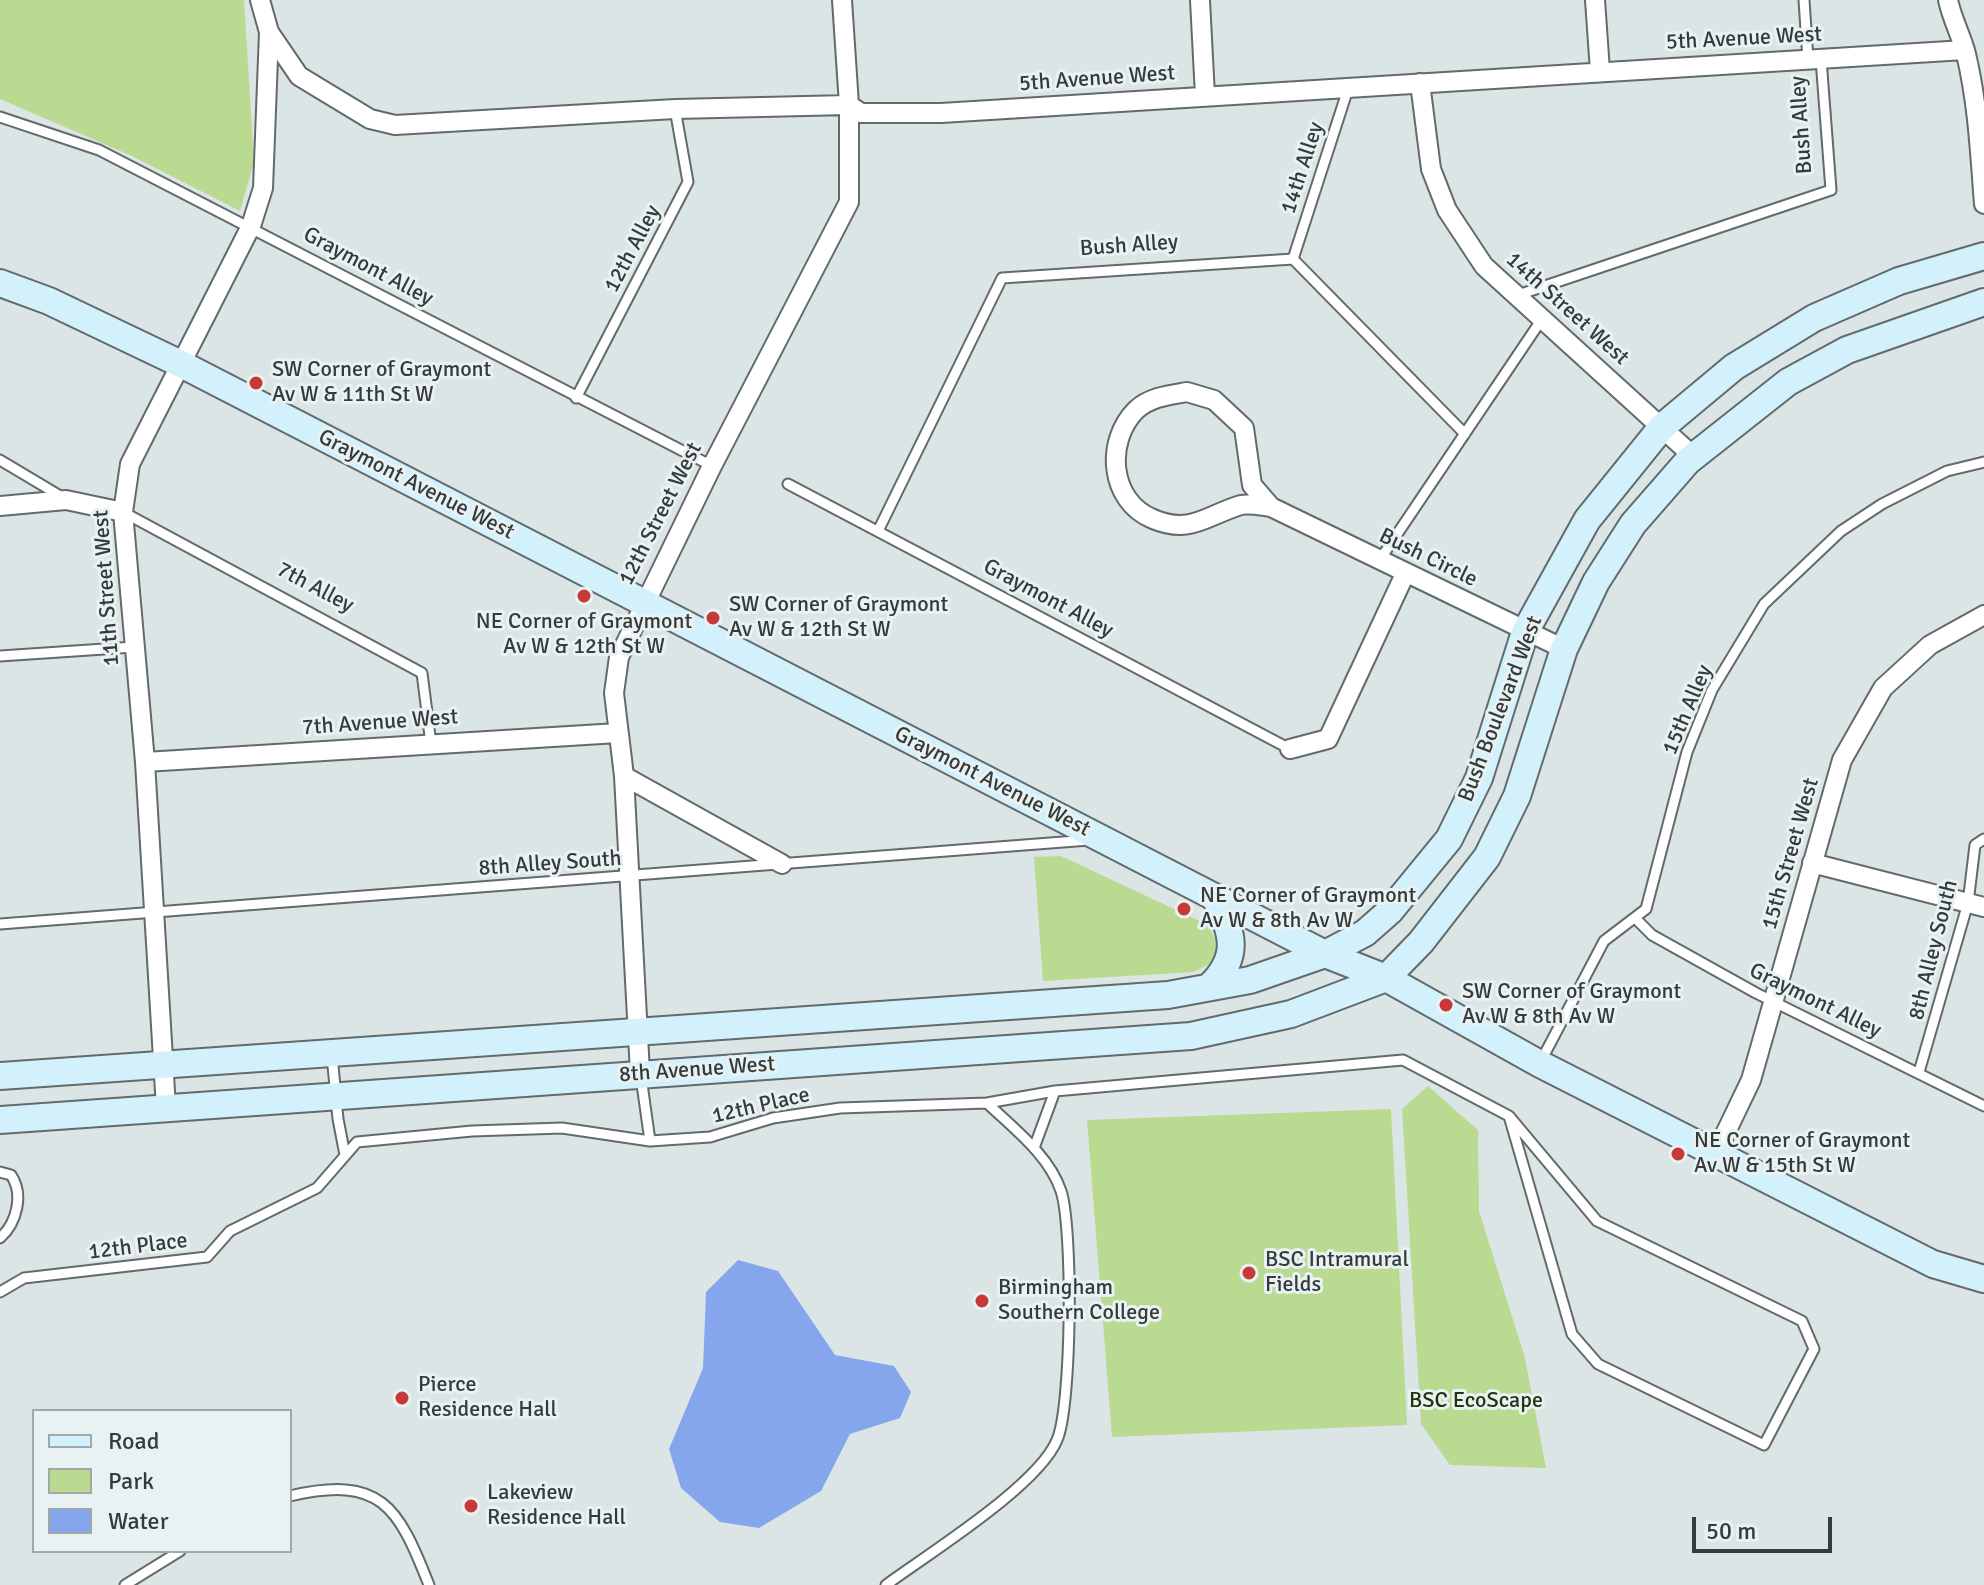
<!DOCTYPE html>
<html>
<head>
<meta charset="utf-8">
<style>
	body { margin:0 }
	#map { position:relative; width:1984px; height:1585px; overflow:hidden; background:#dce5e5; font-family:Signika,sans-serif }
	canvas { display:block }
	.legend { position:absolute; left:32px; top:1409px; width:260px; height:144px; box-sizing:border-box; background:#e9f2f2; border:2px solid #a1a8a8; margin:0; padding:10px 14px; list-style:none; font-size:24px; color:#363a3a }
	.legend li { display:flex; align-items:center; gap:16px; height:40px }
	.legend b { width:40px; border:2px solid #a1a8a8 }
	.scale { position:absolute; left:1692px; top:1517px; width:140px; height:36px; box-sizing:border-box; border:4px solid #363a3a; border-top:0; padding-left:10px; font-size:24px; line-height:28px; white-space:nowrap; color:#363a3a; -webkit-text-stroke:6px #e9f2f2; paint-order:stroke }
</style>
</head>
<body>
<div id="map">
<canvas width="1984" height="1585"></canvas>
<ul class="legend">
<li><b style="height:10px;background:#d3f0fd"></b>Road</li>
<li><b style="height:22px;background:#bada92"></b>Park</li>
<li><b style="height:22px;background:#85a6ed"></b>Water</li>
</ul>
<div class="scale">50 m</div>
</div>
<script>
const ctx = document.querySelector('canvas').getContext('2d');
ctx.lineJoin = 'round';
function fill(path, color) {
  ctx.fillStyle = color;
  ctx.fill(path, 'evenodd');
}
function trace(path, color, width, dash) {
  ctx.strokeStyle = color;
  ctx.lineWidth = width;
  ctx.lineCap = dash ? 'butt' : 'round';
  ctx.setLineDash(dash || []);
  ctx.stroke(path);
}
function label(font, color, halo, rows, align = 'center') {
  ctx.font = font + ' Signika,sans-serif';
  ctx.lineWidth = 6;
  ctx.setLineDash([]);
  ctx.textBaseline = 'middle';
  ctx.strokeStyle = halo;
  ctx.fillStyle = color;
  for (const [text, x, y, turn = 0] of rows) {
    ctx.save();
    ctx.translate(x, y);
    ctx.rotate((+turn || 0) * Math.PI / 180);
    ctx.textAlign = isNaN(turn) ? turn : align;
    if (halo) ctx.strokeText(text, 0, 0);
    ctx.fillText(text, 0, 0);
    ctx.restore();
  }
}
fill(new Path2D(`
	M 0,0 L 244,0 L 254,162 L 240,211 L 132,156 L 0,99 Z
	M 1061,856 L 1204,923 C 1217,935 1218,947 1211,963 L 1194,972 L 1043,981 L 1034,857 Z
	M 1428,1086 L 1478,1130 L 1479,1211 L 1525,1358 L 1546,1468 L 1450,1465 L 1421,1424 L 1402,1109 Z
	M 1391,1109 L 1407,1425 L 1112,1437 L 1087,1120 Z`), '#bada92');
fill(new Path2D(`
	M 738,1260 L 778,1271 L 835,1355 L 894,1366 L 911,1392 L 900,1418 L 850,1434 L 821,1491 L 759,1528 L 720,1522 L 681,1488 L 669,1449 L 703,1368 L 706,1292 Z`), '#85a6ed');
const lane = new Path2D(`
	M 1804,0 L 1808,60
	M 0,117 L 99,150 L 712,466
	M 1293,259 L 1348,89
	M 1515,296 L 1831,190 L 1821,59
	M 576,398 L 688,182 L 675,109
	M 0,460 L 62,497
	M 788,484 L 1290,749
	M 123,512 L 422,673 L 431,744
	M 879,529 L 1002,278 L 1293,259 L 1465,434
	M 1379,561 L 1542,319
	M 0,656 L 134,647
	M 1636,919 L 1652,935 L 1756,993 L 1984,1106
	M 0,924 L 1089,840
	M 332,1055 L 338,1119 L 345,1155
	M 1541,1061 L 1604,941 L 1646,909 L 1687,752 L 1712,690 L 1764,604 L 1841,531 L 1882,504 L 1947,471 L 1984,462
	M 1919,1072 L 1968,903 L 1975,845 L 1984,839
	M 641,1077 L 650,1141
	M 987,1103 L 1055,1091
	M 1034,1148 L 1055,1091 L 1403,1060 L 1509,1116 L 1597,1221 L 1802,1321 L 1814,1349 L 1764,1445 L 1598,1364 L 1572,1334 L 1509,1116
	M 0,1172 L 11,1175 C 24,1194 17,1223 0,1238
	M 0,1292 L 24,1278 L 207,1257 L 230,1231 L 317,1188 L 357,1142 L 472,1131 L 562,1128 L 650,1141 L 710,1137 L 773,1118 L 840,1108 L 987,1103 C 1013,1128 1049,1155 1061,1191 C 1073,1227 1072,1406 1057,1440 C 1038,1486 928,1554 886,1585
	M 290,1496 C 381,1475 398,1506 429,1585
	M 125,1585 L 180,1551`);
const street = new Path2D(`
	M 1200,0 L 1205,96
	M 1595,0 L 1600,71
	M 1948,0 C 1952,19 1961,35 1966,54 C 1978,104 1980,154 1984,204
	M 269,32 L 299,76 L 370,119 L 395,125 L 675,109 L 849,105 L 861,113 L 941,113 L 1965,50
	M 1420,83 L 1431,169 L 1447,210 L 1484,266 L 1694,457
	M 1187,392 L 1214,400 L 1244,428 L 1252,485 L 1271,507 C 1262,506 1250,503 1241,505 C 1207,515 1191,535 1153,519 C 1109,501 1105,441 1136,410 C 1150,397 1169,395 1187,392 Z
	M 0,506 L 66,500 L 123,512
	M 1271,507 L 1564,649
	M 1290,749 L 1328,739 L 1405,574
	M 145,762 L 618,733
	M 624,776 L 782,864
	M 1812,863 L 1984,907
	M 640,1073 L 624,776 L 614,693 L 619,657 L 712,466 L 849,202 L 849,105 L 842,0
	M 166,1108 L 145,762 L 123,512 L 130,464 L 251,226 L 263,188 L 269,32 L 260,0
	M 1715,1155 L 1751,1080 L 1842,760 L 1883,688 L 1930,645 L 1984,615`);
const secondary = new Path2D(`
	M 0,283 L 49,301 L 183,365 L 1325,954 L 1386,978 L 1540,1064 L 1933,1264 L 1984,1279
	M 1209,987 C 1240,958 1234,933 1215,898
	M 0,1076 L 1168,995 L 1250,980 L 1325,954 L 1365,933 L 1390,911 L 1449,839 L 1479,778 L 1525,632 L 1587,520 L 1662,427 L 1734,367 L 1814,318 L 1899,281 L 1984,256
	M 0,1120 L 1191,1036 L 1291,1014 L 1386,978 L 1421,942 L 1487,857 L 1517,796 L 1564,649 L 1596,582 L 1633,524 L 1688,461 L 1788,382 L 1847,350 L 1984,302`);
trace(lane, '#626a6a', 13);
trace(street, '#626a6a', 22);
trace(secondary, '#626a6a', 30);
trace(lane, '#fff', 9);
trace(street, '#fff', 18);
trace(secondary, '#d3f0fd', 26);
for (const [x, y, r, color] of [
	[256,383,8,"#c73839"],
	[584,596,8,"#c73839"],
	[713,618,8,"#c73839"],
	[1184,909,8,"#c73839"],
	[1446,1005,8,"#c73839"],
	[1678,1154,8,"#c73839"],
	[1249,1273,8,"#c73839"],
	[982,1301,8,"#c73839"],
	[402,1398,8,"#c73839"],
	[471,1506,8,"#c73839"]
]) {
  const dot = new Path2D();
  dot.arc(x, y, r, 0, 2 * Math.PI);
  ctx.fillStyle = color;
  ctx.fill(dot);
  trace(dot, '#e9f2f2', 3);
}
label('22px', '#363a3a', '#e9f2f2', [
	["5th Avenue West",1744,39,-3],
	["5th Avenue West",1097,79,-4],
	["Bush Alley",1802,125,-94],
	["14th Alley",1303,168,-72],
	["Bush Alley",1129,246,-4],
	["12th Alley",633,249,-62],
	["Graymont Alley",368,267,28],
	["14th Street West",1567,309,42],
	["Graymont Avenue West",416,485,27],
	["12th Street West",661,514,-63],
	["Bush Circle",1428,558,26],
	["11th Street West",107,588,-94],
	["7th Alley",315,588,28],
	["Graymont Alley",1048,599,28],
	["Bush Boulevard West",1501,709,-69],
	["15th Alley",1688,710,-67],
	["7th Avenue West",380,723,-4],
	["Graymont Avenue West",992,782,27],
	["15th Street West",1791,854,-74],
	["8th Alley South",550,864,-4],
	["8th Alley South",1934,950,-76],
	["Graymont Alley",1815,1001,26],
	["8th Avenue West",697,1070,-4],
	["12th Place",761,1106,-13],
	["12th Place",138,1247,-7]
]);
label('22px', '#363a3a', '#e9f2f2', [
	["SW Corner of Graymont",272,370],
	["Av W & 11th St W",272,395],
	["SW Corner of Graymont",729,605],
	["Av W & 12th St W",729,630],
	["NE Corner of Graymont",584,622,"center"],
	["Av W & 12th St W",584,647,"center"],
	["NE Corner of Graymont",1200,896],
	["Av W & 8th Av W",1200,921],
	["SW Corner of Graymont",1462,992],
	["Av W & 8th Av W",1462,1017],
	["NE Corner of Graymont",1694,1141],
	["Av W & 15th St W",1694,1166],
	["BSC Intramural",1265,1260],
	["Fields",1265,1285],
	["Birmingham",998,1288],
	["Southern College",998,1313],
	["Pierce",418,1385],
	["Residence Hall",418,1410],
	["Lakeview",487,1493],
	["Residence Hall",487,1518]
], 'left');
label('22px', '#263312', '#e9f2f2', [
	["BSC EcoScape",1476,1401]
]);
</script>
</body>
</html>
